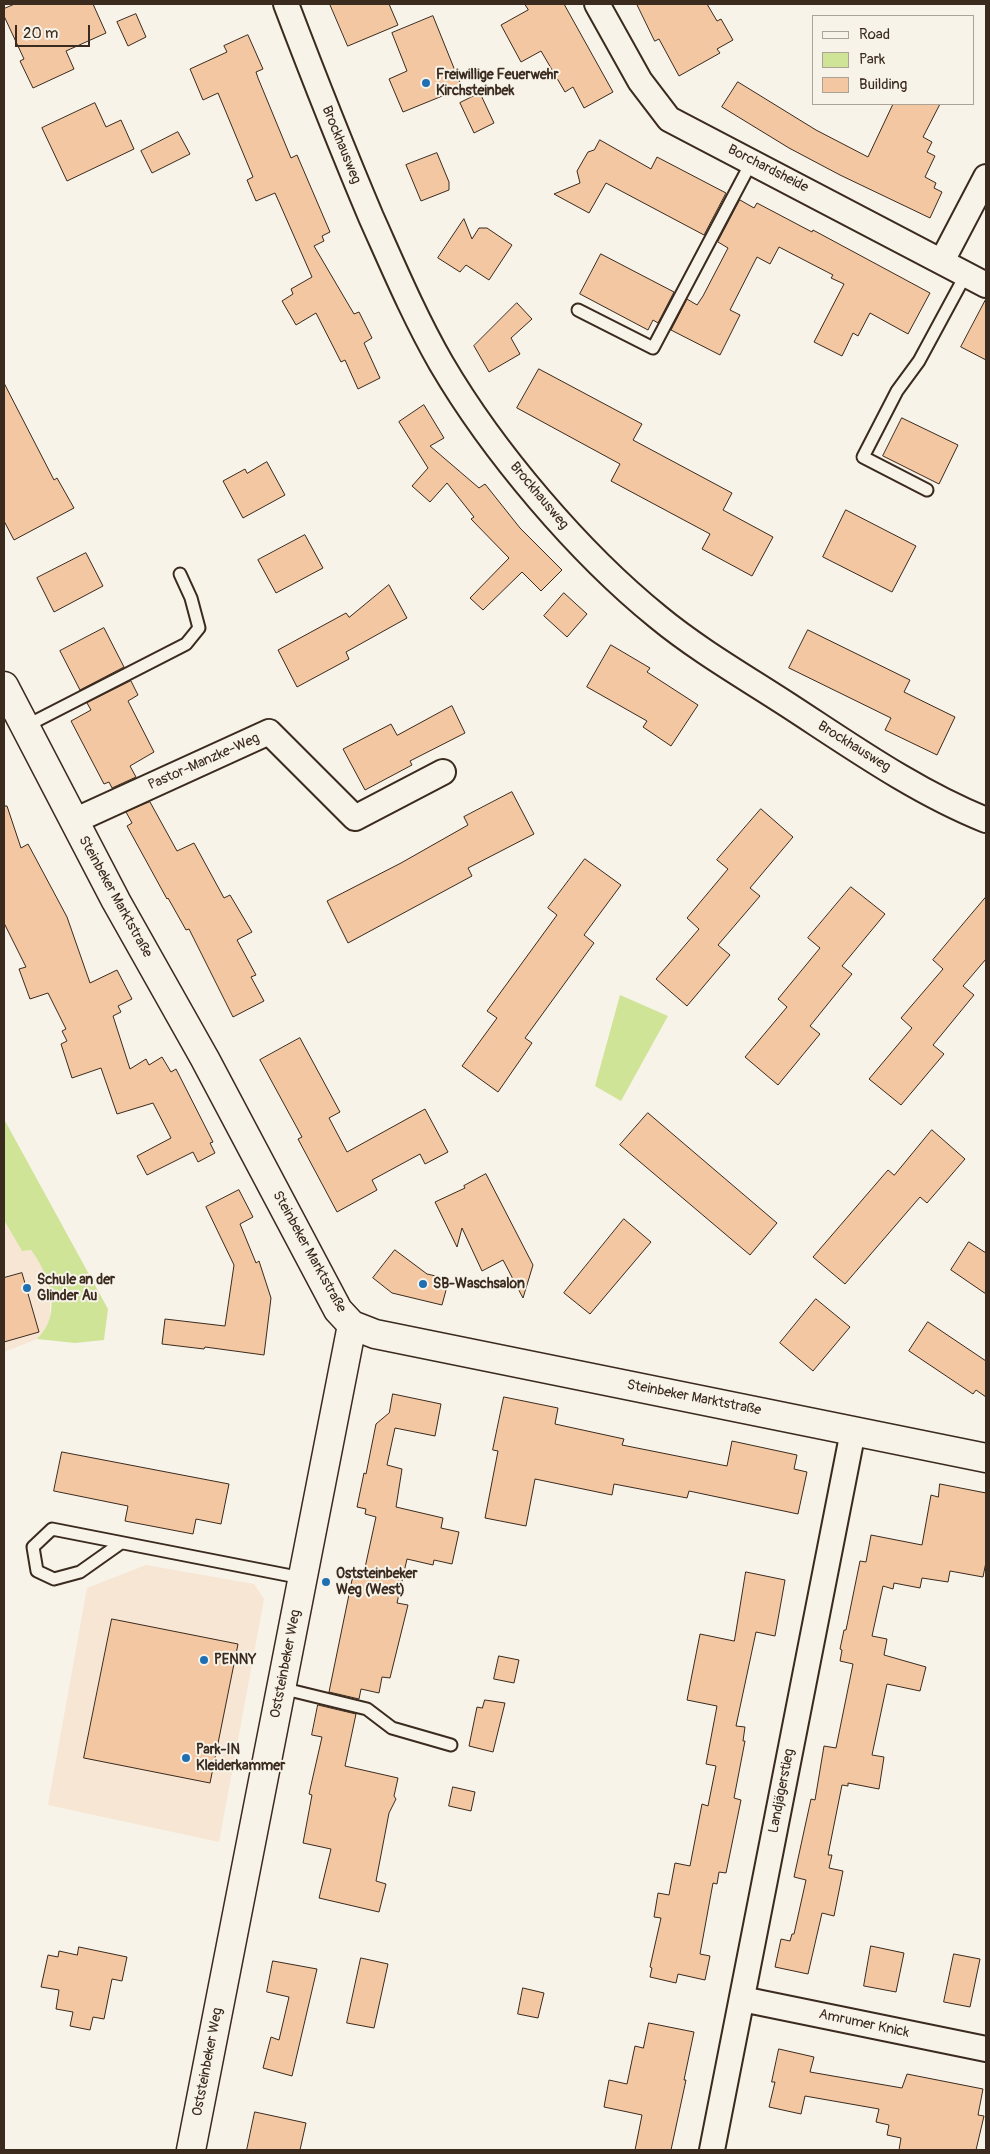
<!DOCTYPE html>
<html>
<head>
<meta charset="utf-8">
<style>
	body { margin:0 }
	#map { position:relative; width:990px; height:2154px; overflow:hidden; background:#f7f3e8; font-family:Pangolin,sans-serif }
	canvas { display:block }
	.frame { position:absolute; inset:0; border:5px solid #3b2a1e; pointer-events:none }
	.legend { position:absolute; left:812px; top:15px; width:162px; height:90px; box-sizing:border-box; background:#f7f3e8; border:1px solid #aca397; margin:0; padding:6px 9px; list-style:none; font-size:15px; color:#3b2a1e }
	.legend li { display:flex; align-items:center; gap:10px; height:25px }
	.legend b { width:25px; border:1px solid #aca397 }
	.scale { position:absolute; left:15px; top:25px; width:75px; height:22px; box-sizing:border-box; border:2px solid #3b2a1e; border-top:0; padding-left:6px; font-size:15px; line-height:18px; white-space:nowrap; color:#3b2a1e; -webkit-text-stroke:4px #f7f3e8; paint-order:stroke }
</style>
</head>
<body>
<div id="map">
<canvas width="990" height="2154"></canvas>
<div class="frame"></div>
<ul class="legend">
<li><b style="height:6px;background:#f7f3e8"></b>Road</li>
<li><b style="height:14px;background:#d0e498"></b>Park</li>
<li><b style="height:14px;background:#f2c7a1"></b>Building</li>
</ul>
<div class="scale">20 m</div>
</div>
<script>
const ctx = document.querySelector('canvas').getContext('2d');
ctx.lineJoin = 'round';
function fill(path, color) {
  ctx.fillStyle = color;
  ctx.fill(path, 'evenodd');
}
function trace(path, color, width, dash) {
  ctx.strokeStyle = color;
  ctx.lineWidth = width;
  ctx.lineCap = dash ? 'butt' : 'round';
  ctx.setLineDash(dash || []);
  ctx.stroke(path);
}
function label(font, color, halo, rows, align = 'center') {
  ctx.font = font + ' Pangolin,sans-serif';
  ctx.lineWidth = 4;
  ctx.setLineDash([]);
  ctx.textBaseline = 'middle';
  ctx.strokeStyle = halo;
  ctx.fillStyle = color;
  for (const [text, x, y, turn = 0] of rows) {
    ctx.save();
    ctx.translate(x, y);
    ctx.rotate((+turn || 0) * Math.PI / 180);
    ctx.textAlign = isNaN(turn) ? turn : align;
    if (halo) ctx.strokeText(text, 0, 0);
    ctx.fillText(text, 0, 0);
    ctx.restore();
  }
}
fill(new Path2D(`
	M 4,1220 L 22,1251 L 31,1250 L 40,1262 L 48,1279 L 50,1297 L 50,1318 L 47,1330 L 37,1339 L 4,1352 Z
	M 146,1565 L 254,1584 L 264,1599 L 219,1842 L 48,1805 L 87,1588 Z`), '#f6e6d3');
fill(new Path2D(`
	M 620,995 L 668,1016 L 621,1101 L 595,1086 Z
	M 4,1119 L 108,1309 L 104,1340 L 75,1343 L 37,1339 C 63,1315 50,1275 31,1250 L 22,1251 L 4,1220 Z`), '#d0e498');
const building = new Path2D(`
	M 15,4 L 93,4 L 106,33 L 66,51 L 74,69 L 33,88 L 20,61 L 24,59 L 4,16 L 4,9 Z
	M 330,4 L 389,4 L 398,25 L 348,46 Z
	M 525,4 L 564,4 L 613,92 L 584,108 L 573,87 L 565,92 L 541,51 L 521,62 L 501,25 L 528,10 Z
	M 637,4 L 707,4 L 717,21 L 721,19 L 733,40 L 717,49 L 720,53 L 679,76 L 659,39 L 655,41 Z
	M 136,14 L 146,37 L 128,46 L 117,22 Z
	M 433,16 L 462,88 L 403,112 L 389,79 L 407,71 L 392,33 Z
	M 248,35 L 263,69 L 256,72 L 258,78 L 291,158 L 297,155 L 330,232 L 322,236 L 324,241 L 314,246 L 354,314 L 359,312 L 372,338 L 364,343 L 380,378 L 358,389 L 345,360 L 341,362 L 316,313 L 296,325 L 282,301 L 293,294 L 291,289 L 312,277 L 275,193 L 256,201 L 247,180 L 253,177 L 218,93 L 203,100 L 190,69 L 227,52 L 224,46 Z
	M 738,82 L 816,130 L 868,157 L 893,104 L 940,104 L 923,137 L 932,142 L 927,152 L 935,156 L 925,177 L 936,183 L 934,188 L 942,192 L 930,218 L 840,175 L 789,148 L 722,107 Z
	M 480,93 L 494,123 L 474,133 L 460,103 Z
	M 95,103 L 106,127 L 121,120 L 134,149 L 67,181 L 42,128 Z
	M 178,132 L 190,154 L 152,173 L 141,151 Z
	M 600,140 L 651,169 L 657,157 L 726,193 L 704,235 L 606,183 L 589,213 L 554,194 L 580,183 L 577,171 L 588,152 L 594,150 Z
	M 437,153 L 449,182 L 449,190 L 421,201 L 406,165 Z
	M 740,200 L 754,208 L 757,203 L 812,232 L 813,230 L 930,293 L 908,334 L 870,313 L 858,336 L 853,333 L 842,356 L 814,342 L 844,284 L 831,278 L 833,275 L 779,247 L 770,264 L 757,257 L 730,310 L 740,315 L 720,355 L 671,330 L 687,299 L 697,305 L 703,296 L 728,248 L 718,242 Z
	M 464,219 L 472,239 L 479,228 L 487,228 L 512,245 L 489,280 L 466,265 L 460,272 L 438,258 Z
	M 601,254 L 674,292 L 658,323 L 653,320 L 648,330 L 580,294 Z
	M 986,299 L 986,360 L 961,347 Z
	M 517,303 L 532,319 L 511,338 L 520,354 L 489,372 L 474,346 Z
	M 539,369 L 642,424 L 633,440 L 732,493 L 723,510 L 773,537 L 752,576 L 702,549 L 710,534 L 611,481 L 620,464 L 517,408 Z
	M 4,383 L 54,480 L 57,478 L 74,508 L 14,540 L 4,521 Z
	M 424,405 L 444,438 L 430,446 L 479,488 L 485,484 L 520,528 L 562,570 L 541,591 L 522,572 L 483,610 L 470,598 L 509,558 L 471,519 L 474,517 L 447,483 L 430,502 L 412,486 L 428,468 L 399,422 Z
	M 902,418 L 958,445 L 939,484 L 883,456 Z
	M 267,462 L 285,495 L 243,518 L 223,481 L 245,469 L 247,473 Z
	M 846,510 L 916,546 L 892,592 L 823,557 Z
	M 305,535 L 323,568 L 276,593 L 258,560 Z
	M 86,553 L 103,586 L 54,612 L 37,578 Z
	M 389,585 L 407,618 L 346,652 L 349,659 L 297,687 L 278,650 L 346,613 L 349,617 Z
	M 564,593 L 587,614 L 567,637 L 544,616 Z
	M 104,628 L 124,667 L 80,690 L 60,651 Z
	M 808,630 L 910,680 L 904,692 L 955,717 L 937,755 L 885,730 L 891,718 L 789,668 Z
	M 611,645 L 650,668 L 647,672 L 698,705 L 671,746 L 643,727 L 647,721 L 587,687 Z
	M 131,681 L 138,695 L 128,701 L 154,752 L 130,766 L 136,777 L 112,788 L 109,782 L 104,784 L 71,721 L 91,710 L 87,703 Z
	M 452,706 L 465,733 L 410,761 L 412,765 L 365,790 L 343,749 L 391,724 L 397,735 Z
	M 512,792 L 534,834 L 468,868 L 472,876 L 348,943 L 327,901 L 401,863 L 468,825 L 464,817 Z
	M 150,802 L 177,851 L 194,843 L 224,898 L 230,895 L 252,932 L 237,940 L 256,975 L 251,977 L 264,1001 L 233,1017 L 189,929 L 186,930 L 168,898 L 167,899 L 127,826 L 132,823 L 126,812 Z
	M 4,806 L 7,806 L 21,848 L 28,844 L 67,917 L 90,983 L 117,970 L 132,999 L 118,1006 L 121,1012 L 113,1016 L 130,1069 L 146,1059 L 149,1065 L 162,1057 L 171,1072 L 176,1069 L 213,1142 L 210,1143 L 215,1153 L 198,1162 L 193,1152 L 147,1175 L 137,1156 L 171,1138 L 153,1103 L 117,1114 L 101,1068 L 72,1078 L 61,1044 L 67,1041 L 62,1031 L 66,1029 L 48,993 L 30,999 L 19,969 L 26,967 L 4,923 Z
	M 761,809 L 793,837 L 750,888 L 760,896 L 718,945 L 730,955 L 687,1006 L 656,979 L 699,929 L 687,918 L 728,869 L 717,860 Z
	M 585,859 L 621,885 L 584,935 L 594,943 L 525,1038 L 532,1043 L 498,1092 L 462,1066 L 497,1018 L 487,1011 L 557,915 L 548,908 Z
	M 851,887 L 885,914 L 842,966 L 852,974 L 810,1026 L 820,1034 L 778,1085 L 745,1057 L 787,1007 L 778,999 L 820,948 L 808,938 Z
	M 986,897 L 986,959 L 963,986 L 974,995 L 933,1045 L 944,1054 L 901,1105 L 869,1079 L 912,1028 L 901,1018 L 943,969 L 933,960 Z
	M 300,1038 L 340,1112 L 329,1118 L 347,1152 L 425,1109 L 448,1152 L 425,1164 L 420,1154 L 372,1180 L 377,1190 L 337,1212 L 298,1139 L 302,1137 L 260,1060 Z
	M 648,1113 L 777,1223 L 750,1255 L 620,1145 Z
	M 932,1130 L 965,1159 L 927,1203 L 920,1197 L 845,1284 L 813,1257 L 888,1170 L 894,1175 Z
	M 486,1174 L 533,1265 L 523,1298 L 503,1260 L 482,1271 L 462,1228 L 457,1247 L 435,1202 L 465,1188 L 464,1186 Z
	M 239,1190 L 253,1217 L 240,1224 L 256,1263 L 259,1261 L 271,1298 L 264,1355 L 205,1347 L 204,1349 L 162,1344 L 165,1319 L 225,1326 L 234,1265 L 206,1207 Z
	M 624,1219 L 651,1242 L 590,1314 L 564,1293 Z
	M 969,1242 L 986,1253 L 986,1294 L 951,1270 Z
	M 395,1250 L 427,1274 L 449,1279 L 442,1305 L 392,1293 L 373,1278 Z
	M 22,1273 L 39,1332 L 4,1342 L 4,1278 Z
	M 816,1299 L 850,1327 L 813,1371 L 780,1343 Z
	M 928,1322 L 986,1361 L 986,1397 L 976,1390 L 973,1394 L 909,1351 Z
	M 393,1394 L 441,1404 L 435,1436 L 395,1428 L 387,1465 L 402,1469 L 396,1507 L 443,1518 L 441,1528 L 459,1532 L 452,1564 L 434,1560 L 433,1565 L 407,1559 L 397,1603 L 408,1605 L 390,1678 L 382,1677 L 379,1693 L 361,1689 L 359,1699 L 329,1692 L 353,1575 L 363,1577 L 376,1517 L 365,1514 L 366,1509 L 357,1507 L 364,1473 L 366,1474 L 376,1424 L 389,1413 Z
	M 504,1397 L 558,1408 L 555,1424 L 624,1439 L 622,1445 L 727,1466 L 732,1441 L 797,1455 L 794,1469 L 807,1472 L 798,1514 L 689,1491 L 687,1498 L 614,1484 L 612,1495 L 535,1479 L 526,1526 L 485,1518 L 498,1451 L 493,1450 Z
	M 62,1452 L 229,1484 L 221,1524 L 196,1519 L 193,1534 L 125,1521 L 128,1506 L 54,1491 Z
	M 940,1484 L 986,1493 L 986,1562 L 983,1577 L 950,1571 L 948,1582 L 922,1578 L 920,1588 L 894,1583 L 893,1589 L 883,1586 L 872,1636 L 887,1639 L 884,1655 L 926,1667 L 920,1691 L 887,1684 L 872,1755 L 884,1757 L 879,1789 L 848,1783 L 848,1786 L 842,1785 L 828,1855 L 832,1855 L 829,1868 L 843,1871 L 834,1916 L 822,1913 L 808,1974 L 775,1967 L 781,1939 L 790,1941 L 792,1934 L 794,1934 L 806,1880 L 794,1877 L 811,1799 L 815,1800 L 824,1746 L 836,1748 L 853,1664 L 840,1661 L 842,1650 L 840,1649 L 844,1630 L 846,1630 L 860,1561 L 866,1562 L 871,1535 L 922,1545 L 931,1495 L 938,1497 Z
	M 746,1572 L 785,1580 L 775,1636 L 756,1632 L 736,1726 L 745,1727 L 743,1741 L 745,1741 L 734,1798 L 741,1800 L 726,1873 L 719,1872 L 717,1884 L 713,1883 L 700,1954 L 710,1956 L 705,1980 L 678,1974 L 676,1983 L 650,1977 L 652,1968 L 650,1967 L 661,1918 L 654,1917 L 658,1893 L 669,1895 L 675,1863 L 690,1866 L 702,1804 L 708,1806 L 716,1766 L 706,1764 L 717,1706 L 687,1700 L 700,1634 L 734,1641 Z
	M 112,1619 L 238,1644 L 210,1783 L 84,1758 Z
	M 499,1656 L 519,1660 L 514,1683 L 494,1679 Z
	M 485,1700 L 505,1703 L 493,1752 L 469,1746 L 477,1707 L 482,1708 Z
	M 318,1705 L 356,1714 L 345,1766 L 398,1778 L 394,1796 L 396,1799 L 389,1813 L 376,1881 L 386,1884 L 379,1912 L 319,1898 L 331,1849 L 303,1843 L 312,1795 L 309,1794 L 322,1737 L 312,1735 Z
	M 453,1787 L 475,1792 L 471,1811 L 449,1806 Z
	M 871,1946 L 904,1953 L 896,1992 L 864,1986 Z
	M 79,1947 L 127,1957 L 122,1981 L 112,1979 L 104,2019 L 93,2017 L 90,2030 L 70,2026 L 73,2012 L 56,2009 L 59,1990 L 41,1987 L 48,1955 L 58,1957 L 59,1951 L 77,1955 Z
	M 954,1954 L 980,1959 L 970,2007 L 944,2002 Z
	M 361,1958 L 388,1964 L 374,2028 L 347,2023 Z
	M 273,1961 L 317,1969 L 292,2076 L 263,2068 L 271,2037 L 279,2040 L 289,1997 L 267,1992 Z
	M 523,1988 L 544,1993 L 538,2018 L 518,2014 Z
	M 649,2023 L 694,2032 L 684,2080 L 686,2080 L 671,2150 L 635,2150 L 642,2115 L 604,2107 L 609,2080 L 627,2084 L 635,2046 L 643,2048 Z
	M 779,2049 L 814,2057 L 810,2072 L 902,2088 L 907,2074 L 983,2089 L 978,2115 L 984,2116 L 976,2150 L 899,2150 L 901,2138 L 887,2135 L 889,2125 L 876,2122 L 879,2109 L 805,2096 L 801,2114 L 769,2107 L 775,2082 L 772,2082 Z
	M 255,2112 L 306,2123 L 300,2150 L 247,2150 Z`);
fill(building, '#f2c7a1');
trace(building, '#3b2a1e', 1);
const service = new Path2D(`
	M 578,310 L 653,348 L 752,161
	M 927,490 L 863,457 L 897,391 L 919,361 L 966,274
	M 24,727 L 186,644 L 199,628 L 191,598 L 180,574
	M 121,1543 L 80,1572 L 54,1579 L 37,1571 L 33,1547 L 52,1529 L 302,1578
	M 281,1688 L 367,1709 L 392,1728 L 451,1745`);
const minor = new Path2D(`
	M 286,4 C 313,75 341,146 371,217 C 393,266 414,316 441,363 C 493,452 579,553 658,617 C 698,650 745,677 788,705 C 851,746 916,792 986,820
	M 597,4 L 640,81 L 669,119 L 986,285
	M 942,261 L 986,177
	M 74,821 L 269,732 L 355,818 L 443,772
	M 742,1999 L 986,2049
	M 712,2150 L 853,1431`);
const tertiary = new Path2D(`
	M 4,686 L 116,901 L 205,1059 L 338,1310 L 352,1325 L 375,1334 L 986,1458
	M 191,2150 L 352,1325`);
trace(service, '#3b2a1e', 15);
trace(minor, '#3b2a1e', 28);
trace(tertiary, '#3b2a1e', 31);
trace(service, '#f7f3e8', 11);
trace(minor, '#f7f3e8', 24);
trace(tertiary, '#f7f3e8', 28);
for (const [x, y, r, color] of [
	[426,83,5,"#1f6fb2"],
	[423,1284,5,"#1f6fb2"],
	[27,1288,5,"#1f6fb2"],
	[326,1582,5,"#1f6fb2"],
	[204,1660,5,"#1f6fb2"],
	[186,1758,5,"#1f6fb2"]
]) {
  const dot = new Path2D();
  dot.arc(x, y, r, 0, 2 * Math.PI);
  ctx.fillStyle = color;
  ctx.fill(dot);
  trace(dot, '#f7f3e8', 2);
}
label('bold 14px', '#3b2a1e', '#f7f3e8', [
	["Freiwillige Feuerwehr",436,75],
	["Kirchsteinbek",436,91],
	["Schule an der",37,1280],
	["Glinder Au",37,1296],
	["SB-Waschsalon",433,1284],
	["Oststeinbeker",336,1574],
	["Weg (West)",336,1590],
	["PENNY",214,1660],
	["Park-IN",196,1750],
	["Kleiderkammer",196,1766]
], 'left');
label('14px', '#3b2a1e', '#f7f3e8', [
	["Brockhausweg",341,145,68],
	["Borchardsheide",768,169,27],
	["Brockhausweg",539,496,50],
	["Brockhausweg",854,747,32],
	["Pastor-Manzke-Weg",204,762,-24],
	["Steinbeker Marktstraße",115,897,61],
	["Steinbeker Marktstraße",309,1252,61],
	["Steinbeker Marktstraße",694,1398,11],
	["Oststeinbeker Weg",286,1664,-79],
	["Landjägerstieg",782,1791,-79],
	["Amrumer Knick",864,2024,12],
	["Oststeinbeker Weg",208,2062,-79]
]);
</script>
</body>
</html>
